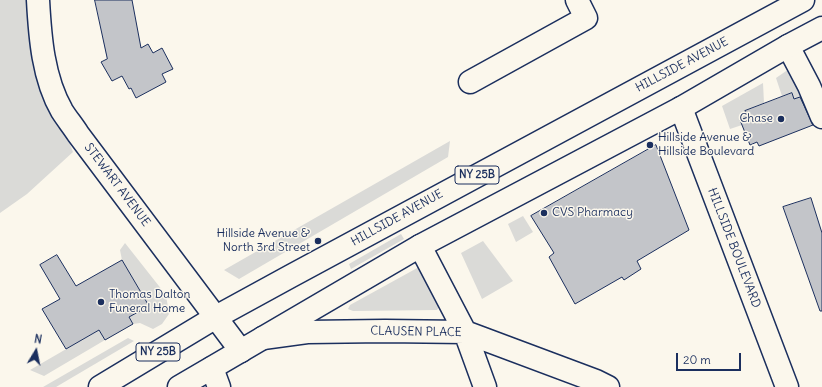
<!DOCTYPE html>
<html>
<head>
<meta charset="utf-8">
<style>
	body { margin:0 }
	#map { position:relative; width:822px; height:387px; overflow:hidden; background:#fbf7ec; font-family:Delius,sans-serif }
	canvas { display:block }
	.north { position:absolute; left:16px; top:331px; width:40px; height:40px; -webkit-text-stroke:3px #fbf7ec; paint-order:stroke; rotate:10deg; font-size:11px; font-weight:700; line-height:16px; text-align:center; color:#1b2f5e }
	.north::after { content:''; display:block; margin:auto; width:14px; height:18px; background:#1b2f5e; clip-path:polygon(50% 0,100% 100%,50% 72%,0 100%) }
	.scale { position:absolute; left:676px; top:353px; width:65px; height:18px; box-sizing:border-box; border:2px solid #1b2f5e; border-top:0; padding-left:5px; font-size:12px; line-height:14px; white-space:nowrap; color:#1b2f5e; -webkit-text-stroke:3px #fbf7ec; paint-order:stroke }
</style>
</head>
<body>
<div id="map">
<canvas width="822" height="387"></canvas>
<div class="north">N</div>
<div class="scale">20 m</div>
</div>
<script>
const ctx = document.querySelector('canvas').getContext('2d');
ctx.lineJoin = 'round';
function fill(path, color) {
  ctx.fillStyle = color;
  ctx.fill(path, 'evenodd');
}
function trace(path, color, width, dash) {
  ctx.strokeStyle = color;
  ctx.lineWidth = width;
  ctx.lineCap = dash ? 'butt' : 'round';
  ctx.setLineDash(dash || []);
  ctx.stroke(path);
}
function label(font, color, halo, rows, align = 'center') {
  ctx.font = font + ' Delius,sans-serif';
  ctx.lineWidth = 3;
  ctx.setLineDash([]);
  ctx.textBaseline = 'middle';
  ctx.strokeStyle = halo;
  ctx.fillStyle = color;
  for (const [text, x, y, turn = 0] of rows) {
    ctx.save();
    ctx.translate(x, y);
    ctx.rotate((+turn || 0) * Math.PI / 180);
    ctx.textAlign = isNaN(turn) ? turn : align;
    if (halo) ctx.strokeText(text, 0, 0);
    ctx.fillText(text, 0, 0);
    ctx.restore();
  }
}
fill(new Path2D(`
	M 0,0 L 31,0 L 31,45 L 73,152 L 27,194 L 0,213 Z
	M 789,69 L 803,96 L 794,99 L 792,93 L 782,96 L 776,78 Z
	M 763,83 L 764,103 L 745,111 L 748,117 L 742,125 L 730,129 L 722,106 Z
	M 450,141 L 448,157 L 239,279 L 224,270 Z
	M 523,216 L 533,232 L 516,242 L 508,224 Z
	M 401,234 L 404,239 L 351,269 L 349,264 Z
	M 483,241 L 513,281 L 482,299 L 461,253 Z
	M 125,243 L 166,295 L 169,314 L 162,324 L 153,329 L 140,323 L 133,324 L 129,317 L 149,305 L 122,260 L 120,250 Z
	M 419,267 L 424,268 L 427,272 L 439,307 L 437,310 L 353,311 L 348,309 L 350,305 Z
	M 99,330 L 105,340 L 44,376 L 30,370 Z
	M 128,338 L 134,341 L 56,387 L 43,387 Z`), '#dadad7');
const building = new Path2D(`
	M 95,0 L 132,0 L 141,48 L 148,44 L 153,53 L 162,48 L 173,69 L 162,74 L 166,82 L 136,98 L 131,88 L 129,89 L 122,76 L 112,81 L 101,62 L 107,59 Z
	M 792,93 L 794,99 L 800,97 L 813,125 L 759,146 L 757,142 L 750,145 L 740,120 L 748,117 L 745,111 Z
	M 656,145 L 689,230 L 637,261 L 641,269 L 624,280 L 622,277 L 575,304 L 549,257 L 554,253 L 531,216 Z
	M 811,198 L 822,233 L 822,311 L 820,311 L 783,207 Z
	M 57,255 L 76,286 L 122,260 L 149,306 L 129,317 L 133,324 L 105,340 L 99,330 L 66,349 L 42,309 L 60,299 L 40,265 Z`);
fill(building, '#c3c5c9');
trace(building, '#1b2f5e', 1);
const minor = new Path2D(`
	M 38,0 C 40,37 43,78 62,111 C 67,119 73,126 78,134 L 241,351
	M 788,46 L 809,86 L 822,117
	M 470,82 L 586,18 L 577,0
	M 681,108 L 787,387
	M 420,246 L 465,332 L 485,387
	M 263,338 L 307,332 L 385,331 L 465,332 L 596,381 L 608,387
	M 212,368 L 219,387`);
const major = new Path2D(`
	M 100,387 L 216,317 L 291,276 L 803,0
	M 179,387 L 420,246 L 681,108 L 788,46 L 822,28`);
trace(minor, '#1b2f5e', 25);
trace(major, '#1b2f5e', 25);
trace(minor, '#fbf7ec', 22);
trace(major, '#fbf7ec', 22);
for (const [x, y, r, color] of [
	[781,119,4,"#1b2f5e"],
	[650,145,4,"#1b2f5e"],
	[544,213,4,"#1b2f5e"],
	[318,241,4,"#1b2f5e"],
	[101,302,4,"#1b2f5e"]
]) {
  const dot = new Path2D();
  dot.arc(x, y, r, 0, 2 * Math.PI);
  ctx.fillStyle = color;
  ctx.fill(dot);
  trace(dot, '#fbf7ec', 1.5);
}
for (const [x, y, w] of [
	[477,175,44],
	[158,352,44]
]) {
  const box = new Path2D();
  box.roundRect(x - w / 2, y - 9, w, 18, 3);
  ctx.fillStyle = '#fbf7ec';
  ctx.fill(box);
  trace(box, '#1b2f5e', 1);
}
label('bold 11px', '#1b2f5e', null, [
	["NY 25B",477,175],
	["NY 25B",158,352]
]);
label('12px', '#1b2f5e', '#fbf7ec', [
	["HILLSIDE AVENUE",682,65,-28],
	["STEWART AVENUE",117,185,53],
	["HILLSIDE AVENUE",397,218,-29],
	["HILLSIDE BOULEVARD",734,248,69],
	["CLAUSEN PLACE",416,332,1]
]);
label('12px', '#1b2f5e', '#fbf7ec', [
	["Chase",773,119,"right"],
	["Hillside Avenue &",658,138],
	["Hillside Boulevard",658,152],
	["CVS Pharmacy",552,213],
	["Hillside Avenue &",310,234,"right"],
	["North 3rd Street",310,248,"right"],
	["Thomas Dalton",109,295],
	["Funeral Home",109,309]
], 'left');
</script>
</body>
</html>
